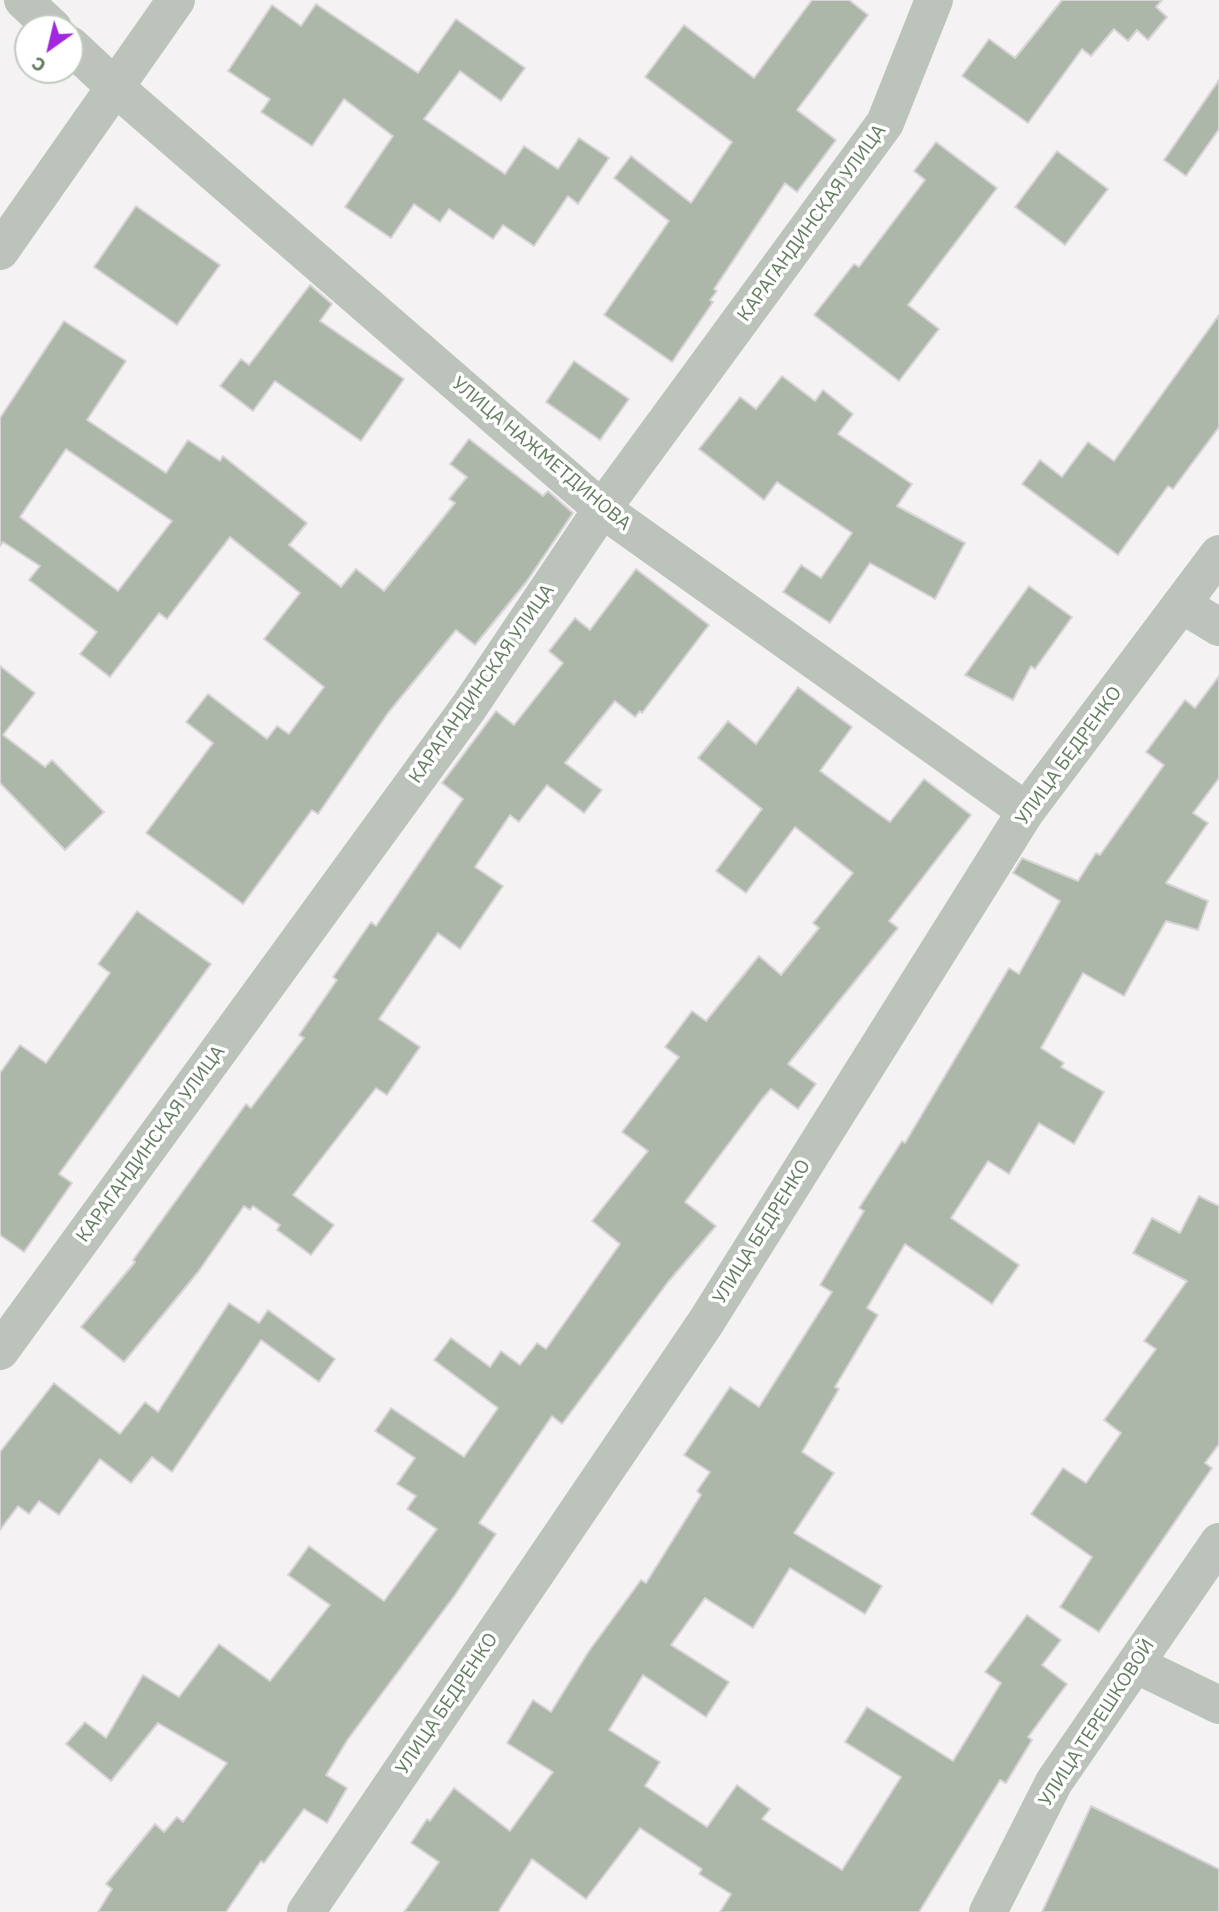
<!DOCTYPE html>
<html>
<head>
<meta charset="utf-8">
<style>
	body { margin:0 }
	#map { position:relative; width:1219px; height:1912px; overflow:hidden; background:#f5f2f4; font-family:"IBM Plex Sans",sans-serif }
	canvas { display:block }
	.north { position:absolute; left:14px; top:14px; width:70px; height:70px; box-sizing:border-box; background:#fff; border:2px solid #c1cbc0; border-radius:50%; rotate:214deg; font-size:19px; font-weight:700; line-height:28px; text-align:center; color:#647d61 }
	.north::after { content:''; display:block; margin:auto; width:24px; height:32px; background:#a327e0; clip-path:polygon(50% 0,100% 100%,50% 72%,0 100%) }
</style>
</head>
<body>
<div id="map">
<canvas width="1219" height="1912"></canvas>
<div class="north">С</div>
</div>
<script>
const ctx = document.querySelector('canvas').getContext('2d');
ctx.lineJoin = 'round';
function fill(path, color) {
  ctx.fillStyle = color;
  ctx.fill(path, 'evenodd');
}
function trace(path, color, width, dash) {
  ctx.strokeStyle = color;
  ctx.lineWidth = width;
  ctx.lineCap = dash ? 'butt' : 'round';
  ctx.setLineDash(dash || []);
  ctx.stroke(path);
}
function label(font, color, halo, rows, align = 'center') {
  ctx.font = font + ' "IBM Plex Sans",sans-serif';
  ctx.lineWidth = 7;
  ctx.setLineDash([]);
  ctx.textBaseline = 'middle';
  ctx.strokeStyle = halo;
  ctx.fillStyle = color;
  for (const [text, x, y, turn = 0] of rows) {
    ctx.save();
    ctx.translate(x, y);
    ctx.rotate((+turn || 0) * Math.PI / 180);
    ctx.textAlign = isNaN(turn) ? turn : align;
    if (halo) ctx.strokeText(text, 0, 0);
    ctx.fillText(text, 0, 0);
    ctx.restore();
  }
}
const building = new Path2D(`
	M 812,0 L 849,0 L 868,15 L 797,110 L 836,140 L 797,192 L 785,183 L 714,289 L 717,291 L 710,300 L 713,302 L 672,362 L 604,315 L 669,221 L 614,178 L 631,156 L 691,203 L 732,142 L 645,77 L 684,25 L 754,78 Z
	M 1062,0 L 1162,0 L 1156,7 L 1167,17 L 1148,40 L 1137,30 L 1128,41 L 1114,29 L 1091,56 L 1082,49 L 1028,123 L 962,76 L 989,39 L 1015,58 Z
	M 316,4 L 418,73 L 456,19 L 525,68 L 501,101 L 460,71 L 424,119 L 505,174 L 524,146 L 558,169 L 579,138 L 609,158 L 578,204 L 568,196 L 534,246 L 503,225 L 493,239 L 449,209 L 440,222 L 414,204 L 391,238 L 345,207 L 393,136 L 344,99 L 312,146 L 261,112 L 270,99 L 228,71 L 272,5 L 301,26 Z
	M 1219,80 L 1219,129 L 1186,176 L 1164,160 Z
	M 936,142 L 997,188 L 908,305 L 939,329 L 899,381 L 814,315 L 854,264 L 859,267 L 925,180 L 914,171 Z
	M 1057,151 L 1108,189 L 1065,245 L 1015,207 Z
	M 136,206 L 220,265 L 177,325 L 94,267 Z
	M 310,285 L 332,304 L 320,321 L 404,379 L 361,441 L 275,381 L 253,411 L 220,386 L 241,359 L 249,365 Z
	M 1219,315 L 1219,427 L 1173,489 L 1168,486 L 1118,555 L 1022,484 L 1040,460 L 1062,477 L 1088,442 L 1114,461 Z
	M 64,321 L 126,361 L 87,420 L 166,473 L 188,440 L 220,461 L 223,456 L 307,523 L 289,545 L 341,587 L 356,569 L 384,591 L 455,503 L 449,499 L 467,477 L 450,464 L 469,439 L 543,496 L 548,491 L 573,513 L 527,581 L 475,645 L 456,630 L 388,713 L 318,814 L 312,810 L 243,904 L 146,833 L 213,743 L 186,722 L 208,694 L 267,739 L 277,726 L 289,734 L 324,687 L 264,639 L 300,593 L 230,537 L 167,619 L 159,613 L 110,677 L 80,654 L 97,632 L 29,580 L 40,566 L 3,542 L 0,546 L 0,418 ZM 66,449 L 172,521 L 118,591 L 20,517 Z
	M 574,361 L 629,399 L 600,440 L 546,402 Z
	M 782,376 L 815,401 L 823,390 L 853,414 L 838,434 L 912,484 L 897,506 L 965,543 L 935,599 L 870,563 L 830,623 L 783,592 L 801,565 L 821,578 L 852,533 L 777,482 L 764,500 L 699,449 L 740,397 L 756,409 Z
	M 636,569 L 709,625 L 642,713 L 640,711 L 635,717 L 615,701 L 565,763 L 602,790 L 584,813 L 547,785 L 519,822 L 510,815 L 475,867 L 503,886 L 460,949 L 438,933 L 379,1019 L 420,1047 L 387,1095 L 376,1088 L 293,1195 L 334,1225 L 311,1255 L 277,1230 L 280,1225 L 253,1206 L 250,1210 L 244,1206 L 198,1272 L 124,1362 L 81,1327 L 135,1262 L 133,1260 L 246,1104 L 251,1108 L 304,1038 L 299,1035 L 337,980 L 333,977 L 371,922 L 376,926 L 463,799 L 442,783 L 496,711 L 514,725 L 563,663 L 549,651 L 575,618 L 590,630 Z
	M 1029,586 L 1072,617 L 1035,669 L 1031,666 L 1013,700 L 965,675 Z
	M 0,666 L 35,693 L 3,735 L 45,767 L 52,760 L 104,812 L 65,850 L 0,783 Z
	M 1219,676 L 1219,778 L 1193,813 L 1208,823 L 1166,883 L 1208,901 L 1198,930 L 1166,921 L 1124,996 L 1083,973 L 1041,1048 L 1064,1063 L 1061,1067 L 1104,1092 L 1074,1144 L 1039,1123 L 1009,1174 L 988,1161 L 951,1218 L 1019,1265 L 992,1304 L 905,1244 L 867,1308 L 878,1315 L 835,1387 L 839,1389 L 802,1452 L 834,1473 L 794,1533 L 882,1586 L 865,1614 L 790,1568 L 753,1628 L 705,1598 L 671,1645 L 729,1682 L 706,1717 L 643,1675 L 609,1730 L 660,1762 L 645,1786 L 707,1827 L 737,1785 L 770,1809 L 762,1819 L 842,1870 L 901,1777 L 845,1742 L 867,1707 L 953,1761 L 1001,1683 L 985,1672 L 1027,1615 L 1061,1640 L 1042,1665 L 1067,1684 L 1028,1737 L 1032,1740 L 1006,1783 L 1000,1780 L 919,1912 L 720,1912 L 731,1894 L 699,1874 L 702,1869 L 640,1828 L 586,1899 L 532,1859 L 498,1912 L 404,1912 L 439,1862 L 411,1843 L 427,1819 L 430,1821 L 454,1788 L 510,1831 L 553,1772 L 507,1743 L 533,1700 L 551,1712 L 589,1651 L 641,1580 L 646,1583 L 701,1495 L 697,1491 L 710,1472 L 684,1455 L 730,1387 L 759,1407 L 832,1292 L 820,1285 L 864,1211 L 859,1208 L 902,1141 L 905,1143 L 1009,968 L 1019,974 L 1060,901 L 1013,873 L 1022,858 L 1078,881 L 1096,853 L 1100,855 L 1164,765 L 1146,752 L 1185,700 L 1195,708 Z
	M 798,687 L 852,727 L 820,771 L 866,805 L 890,822 L 924,779 L 971,815 L 889,921 L 898,928 L 788,1064 L 816,1084 L 798,1109 L 771,1089 L 762,1099 L 685,1202 L 716,1226 L 668,1282 L 562,1424 L 552,1416 L 479,1523 L 496,1534 L 455,1595 L 348,1739 L 326,1775 L 347,1788 L 327,1823 L 304,1809 L 264,1863 L 261,1861 L 226,1912 L 98,1912 L 112,1889 L 106,1884 L 155,1824 L 164,1832 L 177,1817 L 183,1822 L 227,1763 L 158,1723 L 111,1781 L 66,1744 L 85,1722 L 106,1738 L 143,1675 L 179,1697 L 219,1644 L 270,1681 L 330,1605 L 288,1575 L 309,1546 L 384,1601 L 437,1529 L 407,1509 L 416,1496 L 397,1484 L 415,1458 L 375,1431 L 391,1408 L 464,1457 L 498,1408 L 434,1360 L 451,1338 L 490,1367 L 501,1351 L 520,1365 L 537,1343 L 546,1349 L 620,1244 L 592,1221 L 648,1151 L 622,1132 L 679,1057 L 665,1047 L 692,1011 L 706,1021 L 759,956 L 781,975 L 819,928 L 813,923 L 853,873 L 795,827 L 746,893 L 716,871 L 762,809 L 698,758 L 728,721 L 756,744 Z
	M 137,911 L 211,964 L 59,1174 L 72,1183 L 24,1252 L 0,1235 L 0,1073 L 20,1045 L 46,1063 L 110,973 L 98,964 Z
	M 1199,1196 L 1219,1206 L 1219,1444 L 1205,1463 L 1212,1468 L 1099,1632 L 1060,1607 L 1092,1557 L 1031,1514 L 1063,1468 L 1086,1483 L 1121,1433 L 1104,1420 L 1156,1349 L 1144,1341 L 1187,1281 L 1133,1253 L 1152,1218 L 1180,1233 Z
	M 229,1303 L 259,1323 L 268,1310 L 335,1359 L 319,1382 L 261,1340 L 172,1472 L 152,1457 L 131,1483 L 100,1459 L 59,1515 L 39,1501 L 29,1514 L 18,1506 L 0,1530 L 0,1452 L 54,1383 L 120,1434 L 145,1402 L 158,1412 Z
	M 1091,1806 L 1219,1869 L 1219,1912 L 1042,1912 Z`);
fill(building, '#acb7a9');
trace(building, '#d7d4d6', 2);
trace(new Path2D(`
	M 23,0 L 53,28
	M 70,45 L 116,88 L 602,509 L 1026,811
	M 0,251 L 176,0
	M 1181,604 L 1219,627
	M 0,1351 L 469,707 L 602,509 L 885,123 L 934,0
	M 1135,1664 L 1219,1705
	M 306,1912 L 706,1322 L 1026,811 L 1219,554
	M 988,1912 L 1054,1782 L 1219,1542`), '#bbc3ba', 38);
label('19px', '#647d61', '#fff', [
	["КАРАГАНДИНСКАЯ УЛИЦА",812,223,-54],
	["УЛИЦА НАЖМЕТДИНОВА",541,454,40],
	["КАРАГАНДИНСКАЯ УЛИЦА",482,684,-55],
	["УЛИЦА БЕДРЕНКО",1069,756,-54],
	["КАРАГАНДИНСКАЯ УЛИЦА",151,1144,-54],
	["УЛИЦА БЕДРЕНКО",762,1232,-58],
	["УЛИЦА БЕДРЕНКО",447,1704,-56],
	["УЛИЦА ТЕРЕШКОВОЙ",1097,1723,-57]
]);
</script>
</body>
</html>
